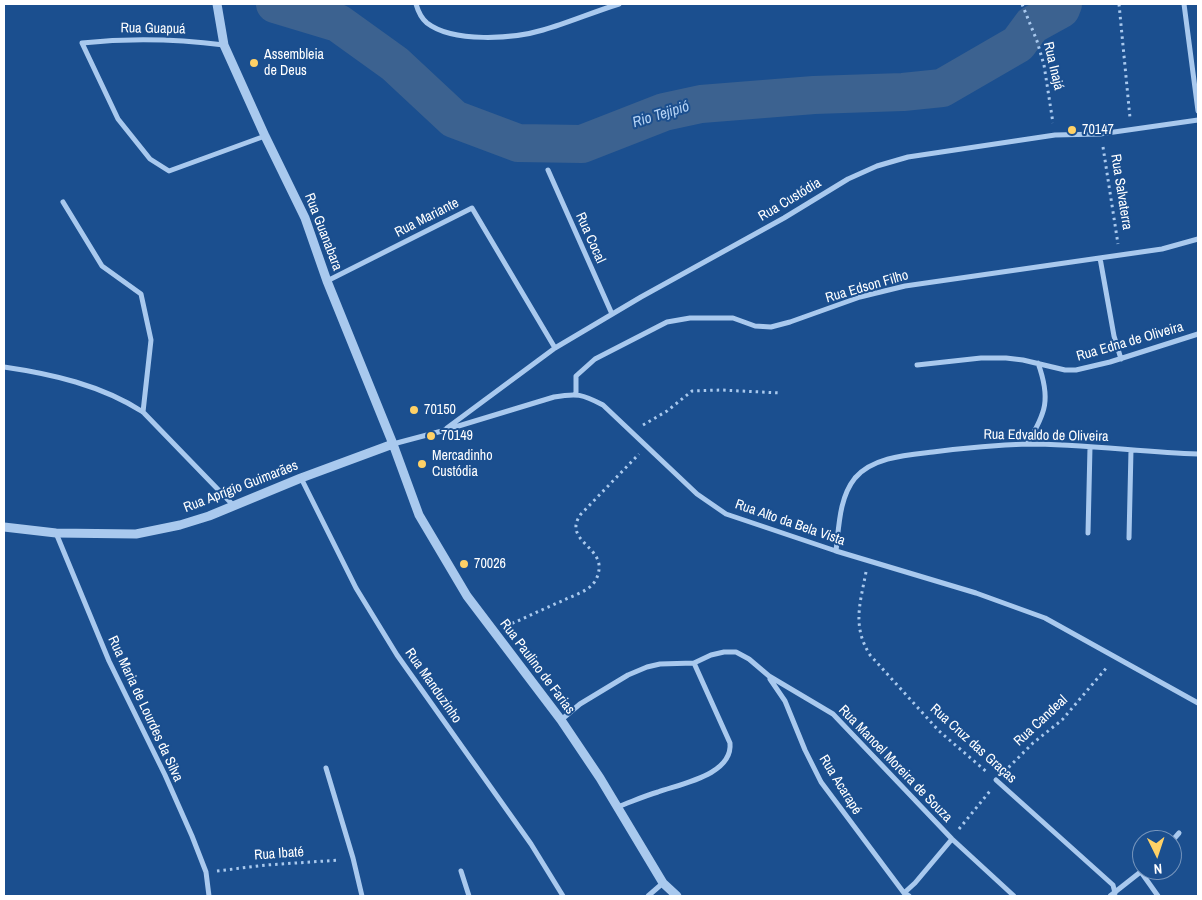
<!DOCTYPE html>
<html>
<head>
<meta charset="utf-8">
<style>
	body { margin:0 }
	#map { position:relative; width:1202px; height:900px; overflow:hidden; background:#1b4f8f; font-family:"Archivo Narrow",sans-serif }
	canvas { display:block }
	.frame { position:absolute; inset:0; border:5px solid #fff; pointer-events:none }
	.north { position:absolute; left:1132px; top:830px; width:50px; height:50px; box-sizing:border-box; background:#1b4f8f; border:1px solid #7695bc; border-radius:50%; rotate:176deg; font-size:14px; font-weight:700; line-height:20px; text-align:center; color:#fff }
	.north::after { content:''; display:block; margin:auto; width:18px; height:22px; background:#ffd166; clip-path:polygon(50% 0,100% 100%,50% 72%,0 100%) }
</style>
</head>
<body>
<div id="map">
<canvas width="1202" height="900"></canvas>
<div class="frame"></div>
<div class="north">N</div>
</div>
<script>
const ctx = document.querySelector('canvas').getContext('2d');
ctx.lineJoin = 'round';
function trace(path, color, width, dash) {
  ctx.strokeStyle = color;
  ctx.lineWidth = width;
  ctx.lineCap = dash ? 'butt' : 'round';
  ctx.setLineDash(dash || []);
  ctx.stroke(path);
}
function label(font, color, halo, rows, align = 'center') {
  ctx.font = font + ' "Archivo Narrow",sans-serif';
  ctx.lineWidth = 4;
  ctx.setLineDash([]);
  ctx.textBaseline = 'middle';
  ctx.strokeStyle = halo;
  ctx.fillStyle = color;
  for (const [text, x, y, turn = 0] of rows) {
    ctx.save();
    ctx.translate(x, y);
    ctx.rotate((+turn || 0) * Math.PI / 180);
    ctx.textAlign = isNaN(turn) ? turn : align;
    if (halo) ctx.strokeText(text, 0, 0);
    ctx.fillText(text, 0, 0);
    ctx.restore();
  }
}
trace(new Path2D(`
	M 275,4 L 338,23 L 395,64 L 454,119 L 518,143 L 582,144 L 664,112 L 701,104 L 814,95 L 903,92 L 942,88 L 1018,44 L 1032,25 L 1061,9 L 1063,4`), '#3c6290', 38);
trace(new Path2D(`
	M 1022,4 L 1037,41 L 1044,65 L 1053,123
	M 1119,4 L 1130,118
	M 1103,147 L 1118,244
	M 643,425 L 667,411 L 692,391 L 721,390 L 781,393
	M 866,572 C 860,604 852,626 870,655 L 939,731 L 988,773
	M 506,626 C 525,618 543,609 562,601 C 572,596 586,592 593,584 C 595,582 598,576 598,574 C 607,547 561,541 581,514 L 639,454
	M 1004,772 L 1033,743 L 1062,720 L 1108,666
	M 959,829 L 990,791
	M 217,871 L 266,865 L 340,860`), '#a9c9ee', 3, [2.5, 4]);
trace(new Path2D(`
	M 416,4 C 418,11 421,18 427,23 C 453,43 513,39 543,30 C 568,23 593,12 619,4
	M 1184,4 L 1198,111
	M 224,45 C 176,39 130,38 82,43 L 118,119 L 150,159 L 169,171 L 265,136
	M 548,170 L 612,314
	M 63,202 L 102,266 L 141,294 L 151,340 L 143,412
	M 1100,258 L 1114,336 L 1121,359
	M 327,281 L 472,208 L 555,348
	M 917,365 L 981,358 L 1006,358 L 1023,360 L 1065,370 L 1076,370 L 1110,362 L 1198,334
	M 4,367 C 52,374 101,385 143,412 L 234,506
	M 576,395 L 576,376 L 595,359 L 667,322 L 690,318 L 733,318 L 755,326 L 771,327 L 790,322 L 860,297 L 905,286 L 1162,249 L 1198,239
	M 447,428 L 555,348 L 641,297 L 784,218 L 848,179 L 877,166 L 908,157 L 1055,135 L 1100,134 L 1198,120
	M 393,444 L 442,431 L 554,397 C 577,393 582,394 603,405 L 697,494 L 726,514 L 836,551 L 976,593 L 1045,618 L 1198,703
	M 1027,444 C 1046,413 1051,399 1038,363
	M 301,478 L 356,588 L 397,655 L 531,844 L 563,896
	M 56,533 L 109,661 L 165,775 L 192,836 L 206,872 L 209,896
	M 1088,533 L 1090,447
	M 1129,538 L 1131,450
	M 836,551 C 839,527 839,498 855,478 C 873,457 907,455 933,452 C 964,448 996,445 1027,444 C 1084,444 1141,452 1198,454
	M 770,679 L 785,701 L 805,750 L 821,782 L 904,893 L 909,896
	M 561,720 L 580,704 L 628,675 L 647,667 L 660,664 L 694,663 L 711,655 L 724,652 L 736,652 L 749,659 L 769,676 L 833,714 L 952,839 L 1014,896
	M 326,768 L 353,858 L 362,896
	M 996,780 L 1113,885 L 1115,893
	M 617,807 C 631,802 644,796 658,792 C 680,784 733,775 730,743 L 694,663
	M 1172,841 L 1179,833
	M 461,871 L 469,896
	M 1141,872 L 1158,896
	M 904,893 L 915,883 L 952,839
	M 648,896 L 663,883
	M 1110,896 L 1143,870`), '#a9c9ee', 5);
trace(new Path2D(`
	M 217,4 L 224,45 L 265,136 L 305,218 L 327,281 L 393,444 L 419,515 L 467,596 L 561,720 L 600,778 L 663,883 L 677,896
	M 4,527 L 56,533 L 136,534 L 180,525 L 209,516 L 301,478 L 393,444`), '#a9c9ee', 9);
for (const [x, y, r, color] of [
	[254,63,5,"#ffd166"],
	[1072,130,5,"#ffd166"],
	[414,410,5,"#ffd166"],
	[431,436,5,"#ffd166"],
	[422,464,5,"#ffd166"],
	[464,564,5,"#ffd166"]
]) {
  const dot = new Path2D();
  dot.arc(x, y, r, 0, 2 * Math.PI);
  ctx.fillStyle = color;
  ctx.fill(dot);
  trace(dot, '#1b4f8f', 2);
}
label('14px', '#fff', '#1b4f8f', [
	["Rua Guapuá",153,29,1],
	["Rua Inajá",1053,66,77],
	["Rua Salvaterra",1121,192,81],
	["Rua Custódia",790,200,-31],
	["Rua Mariante",427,218,-27],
	["Rua Guanabara",323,232,69],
	["Rua Cocal",590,238,66],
	["Rua Edson Filho",867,287,-16],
	["Rua Edna de Oliveira",1130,342,-16],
	["Rua Edvaldo de Oliveira",1046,436,1],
	["Rua Aprígio Guimarães",241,487,-21],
	["Rua Alto da Bela Vista",790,523,19],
	["Rua Paulino de Farias",537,667,53],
	["Rua Manduzinho",433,686,55],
	["Rua Maria de Lourdes da Silva",145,709,65],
	["Rua Candeal",1041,721,-43],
	["Rua Cruz das Graças",973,744,42],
	["Rua Manoel Moreira de Souza",895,764,46],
	["Rua Acarapé",840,785,58],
	["Rua Ibaté",279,854,-4]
]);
label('14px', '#fff', '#1b4f8f', [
	["Assembleia",264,55],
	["de Deus",264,71],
	["70147",1082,130],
	["70150",424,410],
	["70149",441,436],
	["Mercadinho",432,456],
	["Custódia",432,472],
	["70026",474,564]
], 'left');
label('italic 15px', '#b5d3f5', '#1b4f8f', [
	["Rio Tejipió",661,115,-17]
]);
</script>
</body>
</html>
